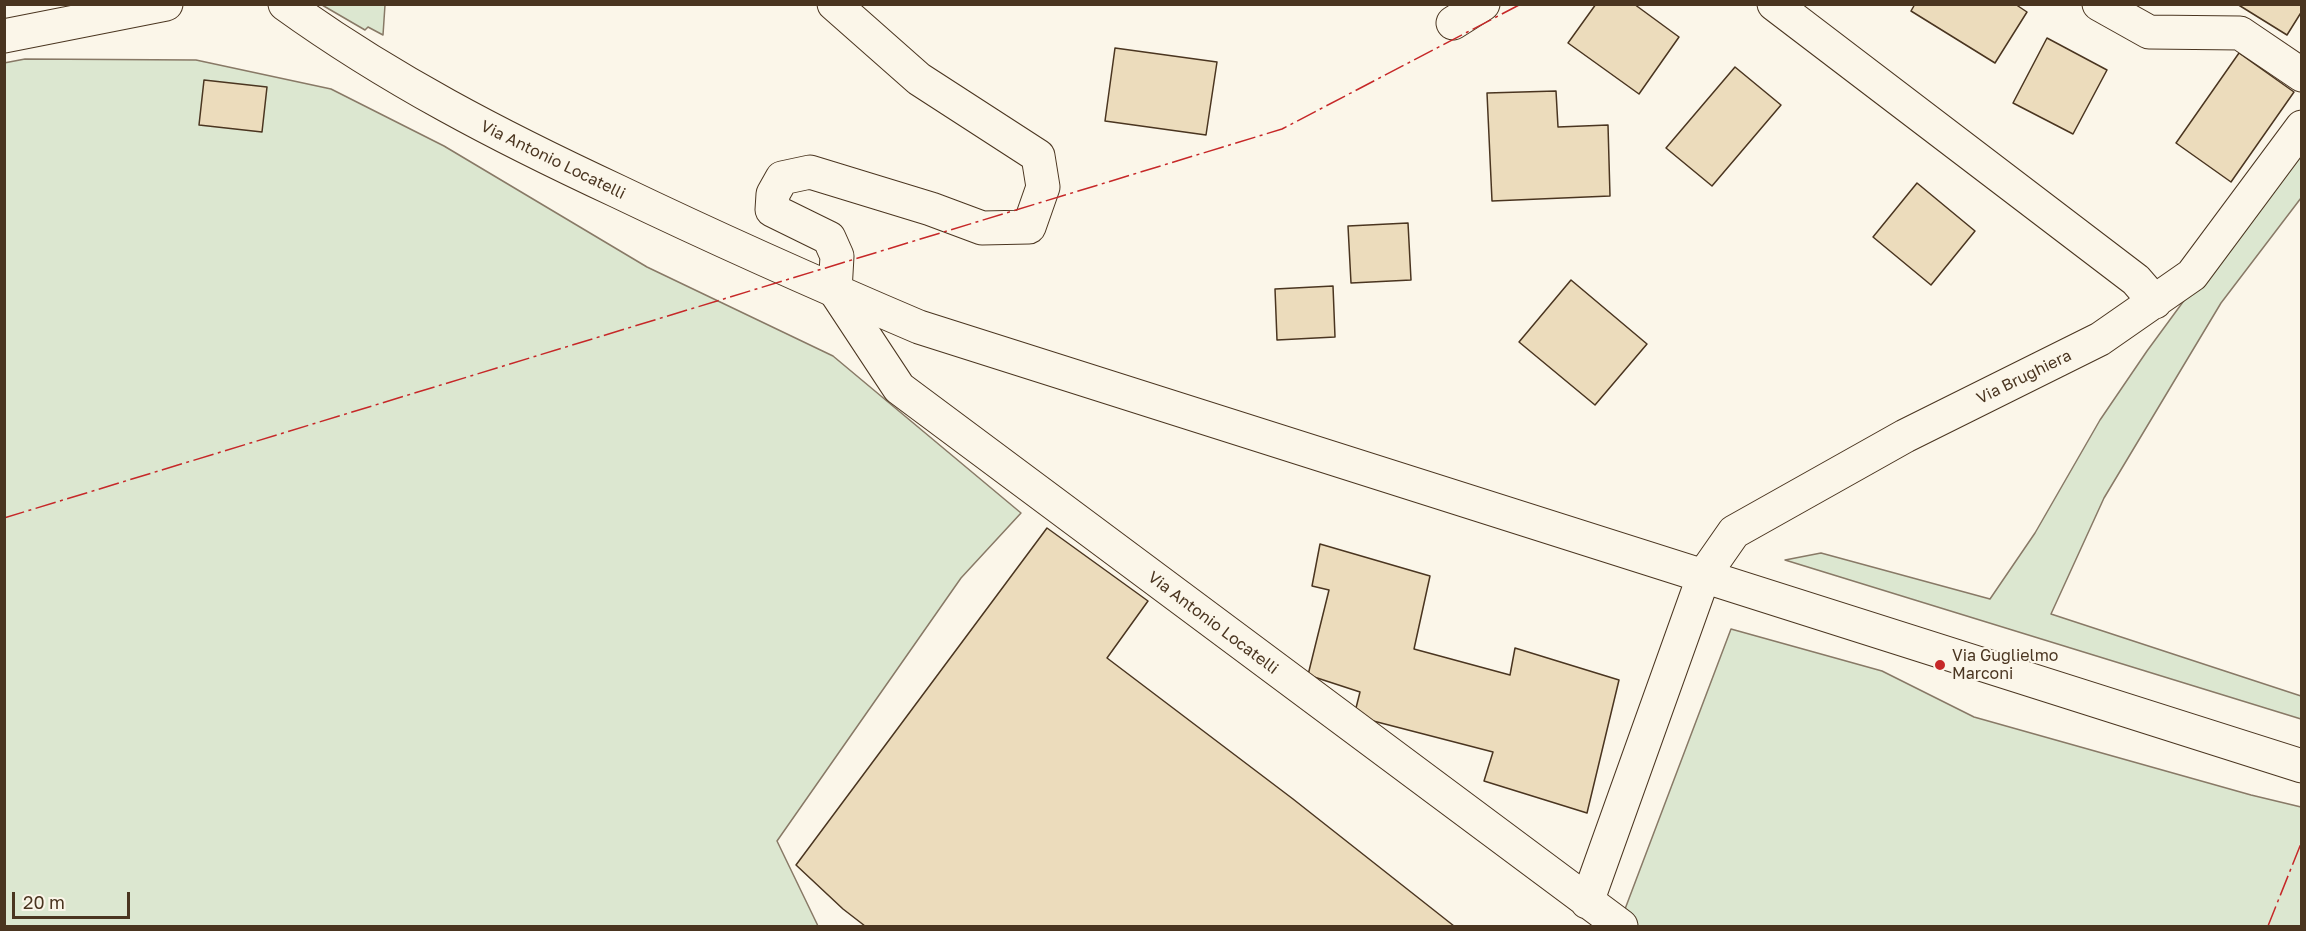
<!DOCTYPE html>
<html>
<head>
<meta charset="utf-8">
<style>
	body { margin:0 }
	#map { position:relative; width:2306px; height:931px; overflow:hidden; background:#fbf6e9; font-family:"Golos Text",sans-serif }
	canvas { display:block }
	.frame { position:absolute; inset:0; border:6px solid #4a3520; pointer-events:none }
	.scale { position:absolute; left:12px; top:892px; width:118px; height:27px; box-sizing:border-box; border:3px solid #4a3520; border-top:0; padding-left:8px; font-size:18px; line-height:21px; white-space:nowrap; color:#4a3520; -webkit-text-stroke:4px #fbf6e9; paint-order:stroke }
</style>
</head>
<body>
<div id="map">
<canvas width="2306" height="931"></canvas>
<div class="frame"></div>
<div class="scale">20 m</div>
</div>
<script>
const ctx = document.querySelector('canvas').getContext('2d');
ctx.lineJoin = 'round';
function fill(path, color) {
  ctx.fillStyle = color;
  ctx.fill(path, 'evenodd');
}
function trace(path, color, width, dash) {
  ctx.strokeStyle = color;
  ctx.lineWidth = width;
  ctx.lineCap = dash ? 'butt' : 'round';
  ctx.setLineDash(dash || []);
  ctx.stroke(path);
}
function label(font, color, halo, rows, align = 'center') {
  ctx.font = font + ' "Golos Text",sans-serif';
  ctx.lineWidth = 4.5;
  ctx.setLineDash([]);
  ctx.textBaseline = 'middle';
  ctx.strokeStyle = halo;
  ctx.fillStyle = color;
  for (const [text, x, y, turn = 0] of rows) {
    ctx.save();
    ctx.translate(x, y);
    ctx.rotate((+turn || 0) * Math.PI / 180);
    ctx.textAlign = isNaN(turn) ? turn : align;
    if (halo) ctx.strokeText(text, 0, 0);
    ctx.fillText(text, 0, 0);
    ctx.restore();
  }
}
const green = new Path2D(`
	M 322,5 L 385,5 L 383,35 L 368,27 L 365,30 Z
	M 25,59 L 196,60 L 331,89 L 444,146 L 647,267 L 833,356 L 1021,513 L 961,578 L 777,841 L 818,926 L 5,926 L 4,63 Z
	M 2301,141 L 2301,198 L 2221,303 L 2104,498 L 2051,614 L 2301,696 L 2301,719 L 1785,560 L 1821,553 L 1990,599 L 2035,533 L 2100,420 L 2147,351 Z
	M 1731,629 L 1882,671 L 1974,717 L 2251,795 L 2301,807 L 2301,926 L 1635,926 L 1622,917 Z`);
fill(green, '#dce7d0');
trace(green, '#887966', 1.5);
const building = new Path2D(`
	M 1596,4 L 1634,4 L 1679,37 L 1639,94 L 1568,43 Z
	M 1915,4 L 2015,4 L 2027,12 L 1995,63 L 1911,11 Z
	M 2237,4 L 2302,4 L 2302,11 L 2287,35 Z
	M 2047,38 L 2107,70 L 2073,134 L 2013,103 Z
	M 1115,48 L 1217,62 L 1206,135 L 1105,121 Z
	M 2239,53 L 2294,92 L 2231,182 L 2176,143 Z
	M 1735,67 L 1781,105 L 1712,186 L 1666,148 Z
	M 204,80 L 267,87 L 262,132 L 199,125 Z
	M 1556,91 L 1558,127 L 1608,125 L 1610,196 L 1492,201 L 1487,93 Z
	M 1917,183 L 1975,231 L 1931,285 L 1873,237 Z
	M 1408,223 L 1411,280 L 1351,283 L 1348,226 Z
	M 1571,280 L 1647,344 L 1595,405 L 1519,342 Z
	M 1333,286 L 1335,337 L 1277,340 L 1275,289 Z
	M 1047,528 L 1148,601 L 1107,658 L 1293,799 L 1454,926 L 865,926 L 843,909 L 796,865 Z
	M 1320,544 L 1430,576 L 1414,649 L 1510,675 L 1515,648 L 1619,680 L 1587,813 L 1484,781 L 1493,752 L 1354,716 L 1360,692 L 1308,675 L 1329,590 L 1312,586 Z`);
fill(building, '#ecdcbc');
trace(building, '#4a3520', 1.5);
const street = new Path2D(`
	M 834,4 L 919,79 L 1038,156 L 1043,187 L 1029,227 L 982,228 L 931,209 L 810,172 L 782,178 L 773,194 L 772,210 L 829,238 L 837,256 L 835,291 L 899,388 L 1621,926
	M 1774,4 L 2136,280 L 2155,302
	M 2099,4 L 2149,32 L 2240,33 L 2302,75
	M 1453,23 L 1483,4
	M 1587,902 L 1704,575 L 1734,532 L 1905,436 L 2100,339 L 2192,275 L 2302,127`);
const secondary = new Path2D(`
	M 4,36 L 166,4`);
const primary = new Path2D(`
	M 285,4 C 389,79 501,137 617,191 C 717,239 818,284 919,327 L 2302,766`);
trace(street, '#4a3520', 35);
trace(secondary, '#4a3520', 35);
trace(primary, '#4a3520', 35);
trace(street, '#fbf6e9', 33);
trace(secondary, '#fbf6e9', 33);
trace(primary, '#fbf6e9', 33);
trace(new Path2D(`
	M 4,518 L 1282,129 L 1521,4
	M 2268,926 L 2302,841`), '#c62828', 1.5, [21, 4.5, 3, 4.5]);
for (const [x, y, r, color] of [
	[1940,665,6,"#c62828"]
]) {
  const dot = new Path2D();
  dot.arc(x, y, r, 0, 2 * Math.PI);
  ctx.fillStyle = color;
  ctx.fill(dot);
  trace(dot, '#fbf6e9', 2);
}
label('16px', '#4a3520', '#fbf6e9', [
	["Via Antonio Locatelli",553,160,26],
	["Via Brughiera",2024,377,-26],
	["Via Antonio Locatelli",1213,623,37]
]);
label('16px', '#4a3520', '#fbf6e9', [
	["Via Guglielmo",1952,656],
	["Marconi",1952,674]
], 'left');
</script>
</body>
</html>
